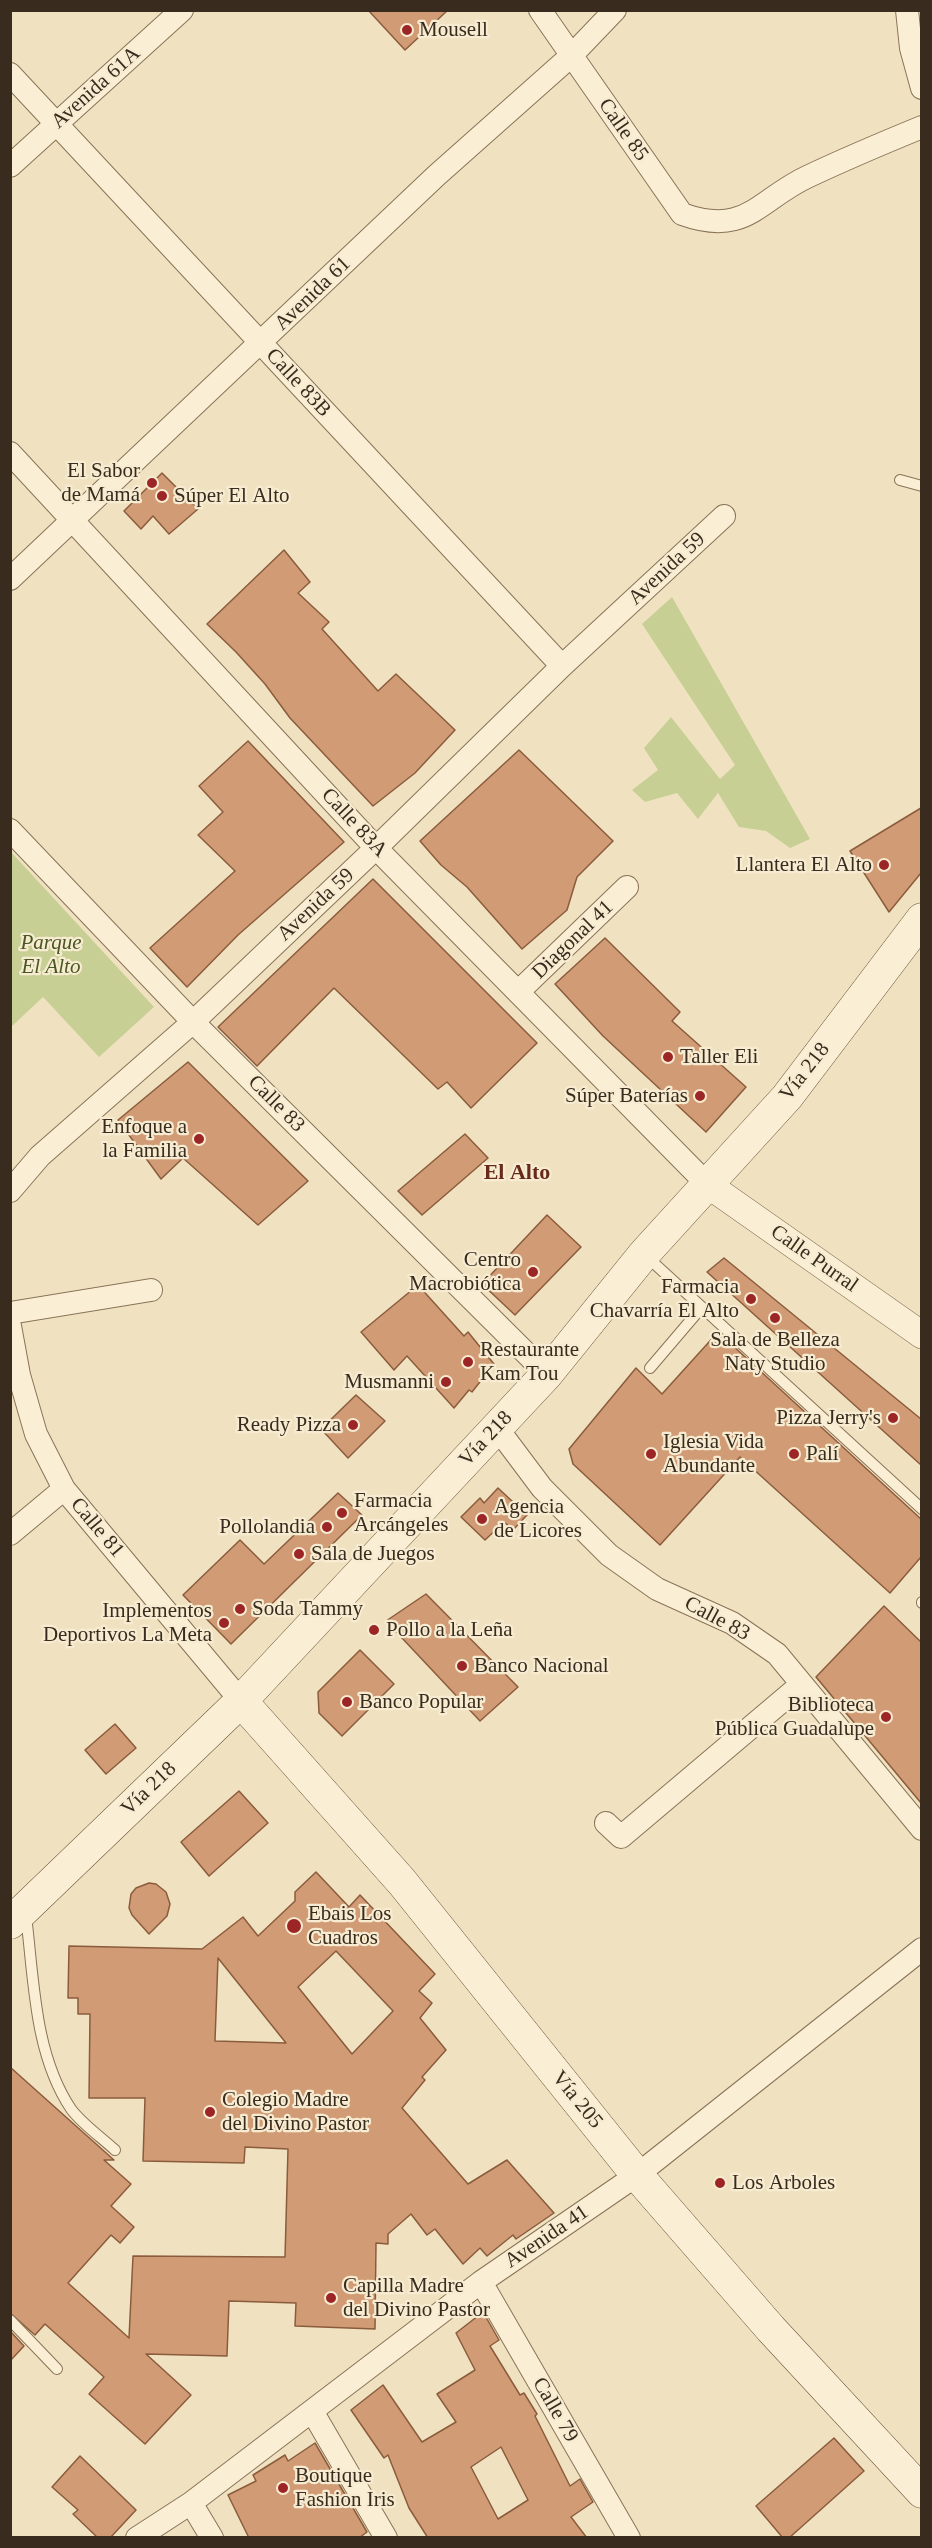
<!DOCTYPE html>
<html>
<head>
<meta charset="utf-8">
<style>
	body { margin:0 }
	#map { position:relative; width:932px; height:2548px; overflow:hidden; background:#f0e2c1; font-family:"Times New Roman",serif }
	canvas { display:block }
	.frame { position:absolute; inset:0; border:12px solid #392b1d; pointer-events:none }
</style>
</head>
<body>
<div id="map">
<canvas width="932" height="2548"></canvas>
<div class="frame"></div>
</div>
<script>
const ctx = document.querySelector('canvas').getContext('2d');
ctx.lineJoin = 'round';
function fill(path, color) {
  ctx.fillStyle = color;
  ctx.fill(path, 'evenodd');
}
function trace(path, color, width, dash) {
  ctx.strokeStyle = color;
  ctx.lineWidth = width;
  ctx.lineCap = dash ? 'butt' : 'round';
  ctx.setLineDash(dash || []);
  ctx.stroke(path);
}
function label(font, color, halo, rows, align = 'center') {
  ctx.font = font + ' "Times New Roman",serif';
  ctx.lineWidth = 4.5;
  ctx.setLineDash([]);
  ctx.textBaseline = 'middle';
  ctx.strokeStyle = halo;
  ctx.fillStyle = color;
  for (const [text, x, y, turn = 0] of rows) {
    ctx.save();
    ctx.translate(x, y);
    ctx.rotate((+turn || 0) * Math.PI / 180);
    ctx.textAlign = isNaN(turn) ? turn : align;
    if (halo) ctx.strokeText(text, 0, 0);
    ctx.fillText(text, 0, 0);
    ctx.restore();
  }
}
fill(new Path2D(`
	M 672,597 L 810,839 L 790,848 L 766,831 L 739,827 L 718,793 L 698,819 L 677,793 L 645,802 L 632,790 L 658,770 L 644,748 L 671,717 L 720,779 L 735,765 L 642,624 Z
	M 11,852 L 154,1007 L 99,1057 L 43,997 L 11,1027 Z`), '#c7cf94');
const building = new Path2D(`
	M 368,10 L 448,10 L 405,50 Z
	M 162,473 L 198,509 L 169,534 L 153,516 L 141,529 L 124,511 Z
	M 284,550 L 310,582 L 298,593 L 329,622 L 322,629 L 378,691 L 396,674 L 455,730 L 415,773 L 373,806 L 290,718 L 265,684 L 236,652 L 207,624 Z
	M 248,741 L 344,842 L 238,935 L 187,987 L 150,948 L 235,871 L 198,835 L 223,812 L 199,786 Z
	M 519,750 L 613,841 L 577,877 L 567,910 L 522,949 L 467,887 L 441,865 L 420,841 Z
	M 921,808 L 921,873 L 889,912 L 850,851 Z
	M 373,879 L 537,1043 L 471,1108 L 447,1082 L 438,1089 L 334,988 L 257,1066 L 218,1027 Z
	M 605,938 L 680,1012 L 672,1021 L 746,1087 L 706,1132 L 603,1036 L 555,984 Z
	M 188,1062 L 308,1181 L 258,1225 L 183,1158 L 161,1179 L 118,1120 Z
	M 465,1134 L 488,1158 L 422,1215 L 398,1191 Z
	M 547,1215 L 581,1247 L 515,1315 L 482,1284 Z
	M 724,1258 L 921,1419 L 921,1465 L 707,1272 Z
	M 418,1285 L 464,1336 L 468,1332 L 494,1364 L 472,1392 L 469,1390 L 454,1408 L 407,1356 L 394,1370 L 361,1332 Z
	M 718,1332 L 921,1519 L 921,1557 L 890,1593 L 740,1457 L 660,1545 L 573,1464 L 569,1449 L 636,1368 L 662,1394 Z
	M 356,1395 L 385,1421 L 348,1458 L 321,1429 Z
	M 498,1488 L 527,1515 L 513,1530 L 504,1522 L 485,1540 L 461,1517 L 480,1498 L 484,1503 Z
	M 338,1493 L 362,1515 L 231,1644 L 183,1595 L 240,1540 L 264,1564 Z
	M 426,1594 L 518,1687 L 480,1721 L 386,1621 Z
	M 884,1606 L 921,1642 L 921,1803 L 816,1677 Z
	M 360,1650 L 394,1684 L 342,1736 L 319,1713 L 318,1692 Z
	M 115,1724 L 136,1748 L 106,1774 L 85,1750 Z
	M 239,1791 L 268,1823 L 209,1876 L 181,1842 Z
	M 316,1872 L 349,1907 L 360,1895 L 435,1974 L 419,1991 L 432,2003 L 420,2018 L 446,2050 L 422,2077 L 425,2080 L 402,2108 L 468,2184 L 507,2160 L 554,2213 L 516,2239 L 513,2235 L 487,2256 L 480,2248 L 463,2264 L 435,2229 L 427,2235 L 411,2214 L 388,2234 L 388,2244 L 376,2243 L 375,2329 L 295,2326 L 296,2303 L 229,2301 L 227,2356 L 146,2354 L 191,2395 L 145,2444 L 89,2394 L 104,2377 L 45,2324 L 35,2335 L 10,2313 L 10,2067 L 114,2160 L 104,2160 L 131,2184 L 111,2206 L 134,2227 L 120,2243 L 111,2235 L 68,2283 L 129,2338 L 133,2256 L 285,2257 L 288,2149 L 245,2147 L 244,2163 L 143,2161 L 145,2098 L 89,2098 L 90,2014 L 78,2014 L 78,1998 L 68,1998 L 69,1946 L 202,1949 L 243,1917 L 258,1936 L 295,1901 L 295,1892 ZM 336,1951 L 393,2011 L 352,2054 L 298,1987 ZM 218,1958 L 286,2043 L 215,2041 Z
	M 149,1883 L 156,1884 L 166,1892 L 170,1904 L 167,1916 L 149,1934 L 132,1915 L 129,1908 L 131,1894 L 136,1888 Z
	M 483,2312 L 499,2340 L 490,2346 L 520,2395 L 524,2393 L 537,2414 L 535,2416 L 570,2486 L 580,2479 L 593,2502 L 571,2517 L 587,2538 L 428,2538 L 409,2508 L 388,2455 L 384,2458 L 351,2410 L 383,2385 L 422,2442 L 456,2422 L 437,2394 L 475,2370 L 456,2333 ZM 501,2447 L 528,2500 L 498,2519 L 471,2467 Z
	M 10,2331 L 24,2346 L 10,2361 Z
	M 834,2438 L 864,2471 L 789,2538 L 783,2538 L 756,2506 Z
	M 315,2443 L 367,2532 L 359,2538 L 249,2538 L 228,2495 L 256,2481 L 253,2475 L 285,2455 L 288,2461 Z
	M 80,2456 L 136,2510 L 110,2538 L 98,2538 L 73,2514 L 78,2510 L 52,2487 Z`);
fill(building, '#d09b75');
trace(building, '#8b5c3c', 1.5);
const service = new Path2D(`
	M 900,480 L 922,486
	M 645,1255 L 922,1509
	M 650,1368 L 702,1307
	M 922,1602 L 922,1603
	M 26,1916 C 34,1979 34,2054 71,2109 C 82,2124 101,2137 115,2150
	M 10,2320 L 57,2369`);
const minor = new Path2D(`
	M 540,10 L 682,214 C 746,237 758,200 807,177 C 845,159 883,143 922,127
	M 907,10 L 911,48 L 922,88
	M 10,74 L 562,666
	M 10,166 L 182,10
	M 10,453 L 376,848 L 707,1184
	M 10,579 L 437,175 L 571,56 L 615,10
	M 10,830 L 193,1022 L 547,1374
	M 518,992 L 627,887
	M 10,1191 L 40,1156 L 193,1022 L 376,848 L 562,666 L 724,516
	M 10,1313 L 151,1290
	M 10,1326 L 19,1375 L 36,1434 L 64,1489 L 241,1701
	M 497,1428 L 542,1488 L 609,1555 L 657,1589 L 732,1623 L 777,1654 L 922,1829
	M 10,1534 L 64,1489
	M 606,1823 L 621,1837 L 802,1684
	M 481,2282 L 629,2538
	M 312,2411 L 386,2538
	M 191,2503 L 212,2538
	M 137,2538 L 191,2503 L 481,2282 L 637,2175 L 922,1949`);
const tertiary = new Path2D(`
	M 707,1184 L 922,1335`);
const secondary = new Path2D(`
	M 241,1701 L 402,1882 L 637,2175 L 771,2329 L 922,2492
	M 10,1923 L 241,1701 L 547,1374 L 644,1254 L 787,1097 L 922,919`);
trace(service, '#8a7358', 12);
trace(minor, '#8a7358', 24);
trace(tertiary, '#8a7358', 28);
trace(secondary, '#6c543b', 33);
trace(service, '#faefd5', 10);
trace(minor, '#faefd5', 22);
trace(tertiary, '#faefd5', 27);
trace(secondary, '#faefd5', 32);
for (const [x, y, r, color] of [
	[407,30,6,"#9c2525"],
	[152,483,6,"#9c2525"],
	[162,496,6,"#9c2525"],
	[884,865,6,"#9c2525"],
	[668,1057,6,"#9c2525"],
	[700,1096,6,"#9c2525"],
	[199,1139,6,"#9c2525"],
	[533,1272,6,"#9c2525"],
	[751,1299,6,"#9c2525"],
	[775,1318,6,"#9c2525"],
	[468,1362,6,"#9c2525"],
	[446,1382,6,"#9c2525"],
	[893,1418,6,"#9c2525"],
	[353,1425,6,"#9c2525"],
	[651,1454,6,"#9c2525"],
	[794,1454,6,"#9c2525"],
	[342,1513,6,"#9c2525"],
	[482,1519,6,"#9c2525"],
	[327,1527,6,"#9c2525"],
	[299,1554,6,"#9c2525"],
	[240,1609,6,"#9c2525"],
	[224,1623,6,"#9c2525"],
	[374,1630,6,"#9c2525"],
	[462,1666,6,"#9c2525"],
	[347,1702,6,"#9c2525"],
	[886,1717,6,"#9c2525"],
	[294,1926,8,"#9c2525"],
	[210,2112,6,"#9c2525"],
	[720,2183,6,"#9c2525"],
	[331,2298,6,"#9c2525"],
	[283,2488,6,"#9c2525"]
]) {
  const dot = new Path2D();
  dot.arc(x, y, r, 0, 2 * Math.PI);
  ctx.fillStyle = color;
  ctx.fill(dot);
  trace(dot, '#f7ecd1', 2);
}
label('21px', '#392b1d', '#f7ecd1', [
	["Mousell",419,30],
	["El Sabor",140,471,"right"],
	["de Mamá",140,495,"right"],
	["Súper El Alto",174,496],
	["Llantera El Alto",872,865,"right"],
	["Taller Eli",680,1057],
	["Súper Baterías",688,1096,"right"],
	["Enfoque a",187,1127,"right"],
	["la Familia",187,1151,"right"],
	["Centro",521,1260,"right"],
	["Macrobiótica",521,1284,"right"],
	["Farmacia",739,1287,"right"],
	["Chavarría El Alto",739,1311,"right"],
	["Sala de Belleza",775,1340,"center"],
	["Naty Studio",775,1364,"center"],
	["Restaurante",480,1350],
	["Kam Tou",480,1374],
	["Musmanni",434,1382,"right"],
	["Pizza Jerry's",881,1418,"right"],
	["Ready Pizza",341,1425,"right"],
	["Iglesia Vida",663,1442],
	["Abundante",663,1466],
	["Palí",806,1454],
	["Farmacia",354,1501],
	["Arcángeles",354,1525],
	["Agencia",494,1507],
	["de Licores",494,1531],
	["Pollolandia",315,1527,"right"],
	["Sala de Juegos",311,1554],
	["Soda Tammy",252,1609],
	["Implementos",212,1611,"right"],
	["Deportivos La Meta",212,1635,"right"],
	["Pollo a la Leña",386,1630],
	["Banco Nacional",474,1666],
	["Banco Popular",359,1702],
	["Biblioteca",874,1705,"right"],
	["Pública Guadalupe",874,1729,"right"],
	["Ebais Los",308,1914],
	["Cuadros",308,1938],
	["Colegio Madre",222,2100],
	["del Divino Pastor",222,2124],
	["Los Arboles",732,2183],
	["Capilla Madre",343,2286],
	["del Divino Pastor",343,2310],
	["Boutique",295,2476],
	["Fashion Iris",295,2500]
], 'left');
label('21px', '#392b1d', '#f7ecd1', [
	["Avenida 61A",96,88,-42],
	["Calle 85",623,130,55],
	["Avenida 61",313,294,-44],
	["Calle 83B",298,383,47],
	["Avenida 59",667,569,-43],
	["Calle 83A",354,823,47],
	["Avenida 59",316,905,-43],
	["Diagonal 41",573,940,-44],
	["Vía 218",805,1072,-52],
	["Calle 83",276,1104,45],
	["Calle Purral",814,1259,35],
	["Vía 218",486,1439,-47],
	["Calle 81",97,1528,50],
	["Calle 83",717,1619,28],
	["Vía 218",149,1789,-44],
	["Vía 205",577,2100,51],
	["Avenida 41",547,2237,-34],
	["Calle 79",555,2410,60]
]);
label('italic 21px', '#495722', '#f7ecd1', [
	["Parque",51,943],
	["El Alto",51,967]
]);
label('bold 22px', '#682b1a', '#f7ecd1', [
	["El Alto",517,1173]
]);
</script>
</body>
</html>
